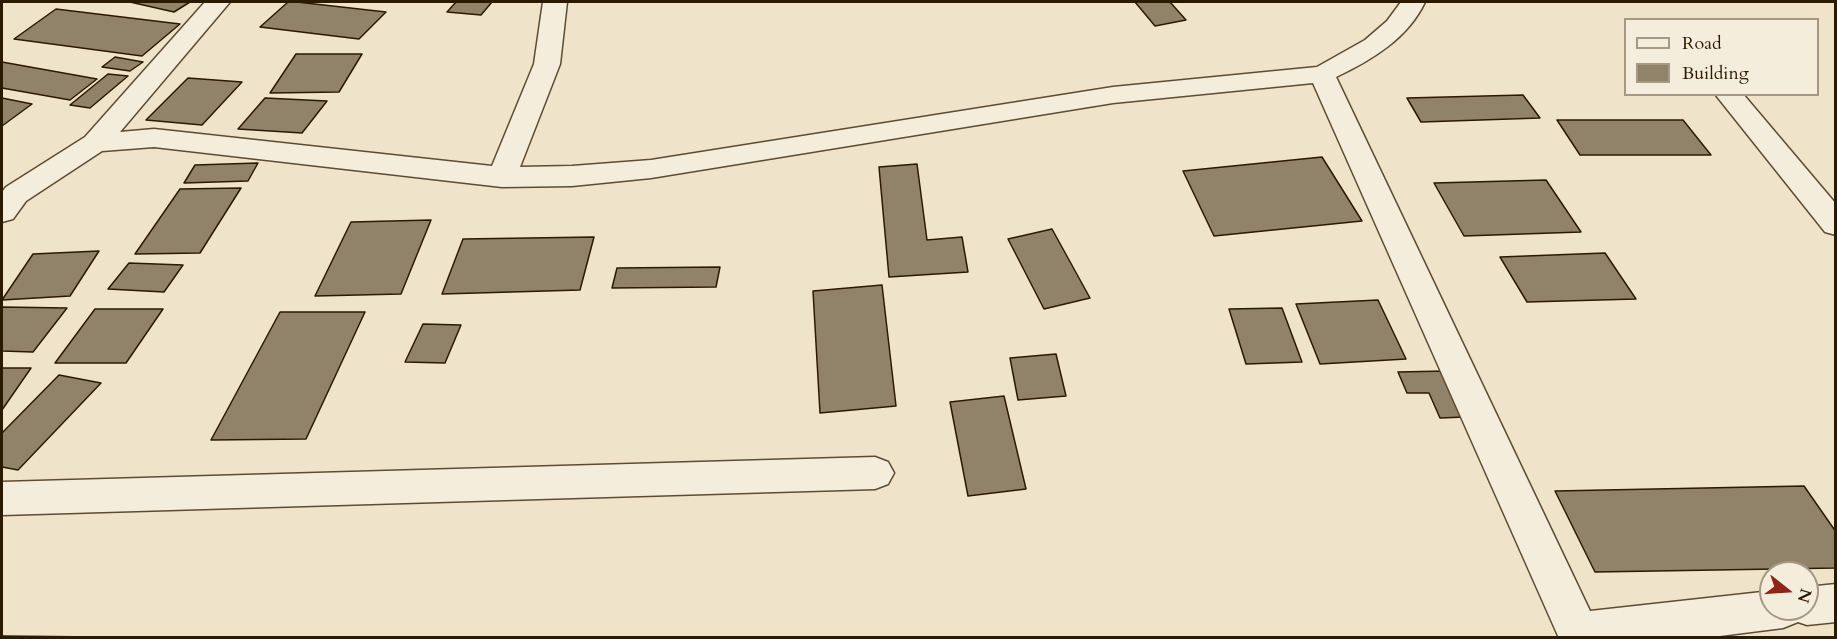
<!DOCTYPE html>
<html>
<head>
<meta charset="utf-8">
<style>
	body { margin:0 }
	#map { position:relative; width:1837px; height:639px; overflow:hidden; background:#efe4c9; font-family:Cardo,serif }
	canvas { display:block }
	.frame { position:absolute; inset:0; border:3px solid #2c1a00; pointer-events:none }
	.legend { position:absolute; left:1624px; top:18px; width:195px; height:78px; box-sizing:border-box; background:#f5eddc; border:2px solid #a59984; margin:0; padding:8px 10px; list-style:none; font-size:18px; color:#2c1a00 }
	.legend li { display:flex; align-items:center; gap:12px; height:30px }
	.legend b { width:30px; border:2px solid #a59984 }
	.north { position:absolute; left:1759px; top:561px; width:60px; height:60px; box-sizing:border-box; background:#f5eddc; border:2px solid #a59984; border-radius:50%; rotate:107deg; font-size:16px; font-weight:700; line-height:24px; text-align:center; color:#2c1a00 }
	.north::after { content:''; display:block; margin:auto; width:21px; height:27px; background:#8f2418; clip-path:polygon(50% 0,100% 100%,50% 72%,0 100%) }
</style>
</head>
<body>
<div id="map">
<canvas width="1837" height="639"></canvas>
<div class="frame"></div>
<ul class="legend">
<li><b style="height:8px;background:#f5eddc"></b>Road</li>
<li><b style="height:16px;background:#918369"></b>Building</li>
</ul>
<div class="north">N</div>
</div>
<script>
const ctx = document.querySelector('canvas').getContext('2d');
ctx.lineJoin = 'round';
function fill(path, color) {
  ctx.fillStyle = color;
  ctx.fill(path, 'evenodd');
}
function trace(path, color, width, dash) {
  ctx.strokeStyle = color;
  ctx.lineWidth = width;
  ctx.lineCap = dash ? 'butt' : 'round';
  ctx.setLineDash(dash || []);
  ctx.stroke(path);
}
const building = new Path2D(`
	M 130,2 L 190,2 L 174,12 Z
	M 288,2 L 297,2 L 386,12 L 359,39 L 260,27 Z
	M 456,2 L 492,2 L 481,15 L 447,12 Z
	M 1135,2 L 1170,2 L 1186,20 L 1155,26 Z
	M 56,9 L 180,24 L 142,56 L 14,39 Z
	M 296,54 L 362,54 L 339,92 L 270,93 Z
	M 115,57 L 143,62 L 130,71 L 102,67 Z
	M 2,62 L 97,79 L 70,100 L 2,88 Z
	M 108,74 L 128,76 L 90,108 L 70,105 Z
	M 188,78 L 242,82 L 202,125 L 146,120 Z
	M 1523,95 L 1540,118 L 1421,122 L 1407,98 Z
	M 2,98 L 32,104 L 2,126 Z
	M 265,98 L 327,101 L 302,133 L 238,129 Z
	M 1557,120 L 1683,120 L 1711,155 L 1580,155 Z
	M 1322,157 L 1362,221 L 1214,236 L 1183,171 Z
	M 258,163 L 248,181 L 184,183 L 195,165 Z
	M 917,164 L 927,240 L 962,237 L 968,272 L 889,277 L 879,167 Z
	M 1546,180 L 1581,232 L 1464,236 L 1434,183 Z
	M 241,188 L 200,253 L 135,254 L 180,189 Z
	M 431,220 L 401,294 L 315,296 L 351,222 Z
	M 1052,229 L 1090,298 L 1044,309 L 1008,239 Z
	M 594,237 L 580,290 L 442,294 L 463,239 Z
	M 99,251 L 70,296 L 2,300 L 33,254 Z
	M 1605,253 L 1636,299 L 1527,302 L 1500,257 Z
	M 129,263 L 183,265 L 164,292 L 108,289 Z
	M 720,267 L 716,287 L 612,288 L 617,268 Z
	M 882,285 L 896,406 L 820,413 L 813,291 Z
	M 1378,300 L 1406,359 L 1320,364 L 1296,304 Z
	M 2,307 L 67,308 L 33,352 L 2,351 Z
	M 1282,308 L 1302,362 L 1246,364 L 1229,309 Z
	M 95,309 L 163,309 L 126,363 L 55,363 Z
	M 280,312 L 365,312 L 306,439 L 211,440 Z
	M 423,324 L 461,325 L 445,363 L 405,362 Z
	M 1056,354 L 1066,396 L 1018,400 L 1010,358 Z
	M 2,368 L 31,368 L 2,410 Z
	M 1445,371 L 1465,417 L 1440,418 L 1429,393 L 1407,393 L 1398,372 Z
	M 59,375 L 101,383 L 18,470 L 2,467 L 2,433 Z
	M 1004,396 L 1026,489 L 968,496 L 950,402 Z
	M 1804,486 L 1836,532 L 1836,568 L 1595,572 L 1555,491 Z
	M 2,636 L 99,637 L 2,638 Z`);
fill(building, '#918369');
trace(building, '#2c1a00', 1.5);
const minor = new Path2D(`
	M 205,2 L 230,2 L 120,132 L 154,129 L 492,166 L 534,64 L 543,2 L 567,2 L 560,64 L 520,167 L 572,166 L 651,160 L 1113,87 L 1317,67 L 1365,40 L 1387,21 L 1401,2 L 1425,2 C 1408,38 1372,60 1336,77 L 1590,611 L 1771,591 L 1771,609 L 1807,609 L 1807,587 L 1836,584 L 1836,622 L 1807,625 L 1798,622 L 1783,628 L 1704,638 L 1559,638 L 1313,83 L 1113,103 L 651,178 L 572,186 L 502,187 L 154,147 L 102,151 L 26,201 L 13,219 L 2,222 L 2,192 L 6,187 L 85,137 Z
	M 1715,94 L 1743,94 L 1836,204 L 1836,235 L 1825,232 Z
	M 875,457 L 888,462 L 894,473 L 888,484 L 875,489 L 2,515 L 2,482 Z`);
trace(minor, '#5d4c32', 3);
fill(minor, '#f5eddc');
</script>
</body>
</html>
